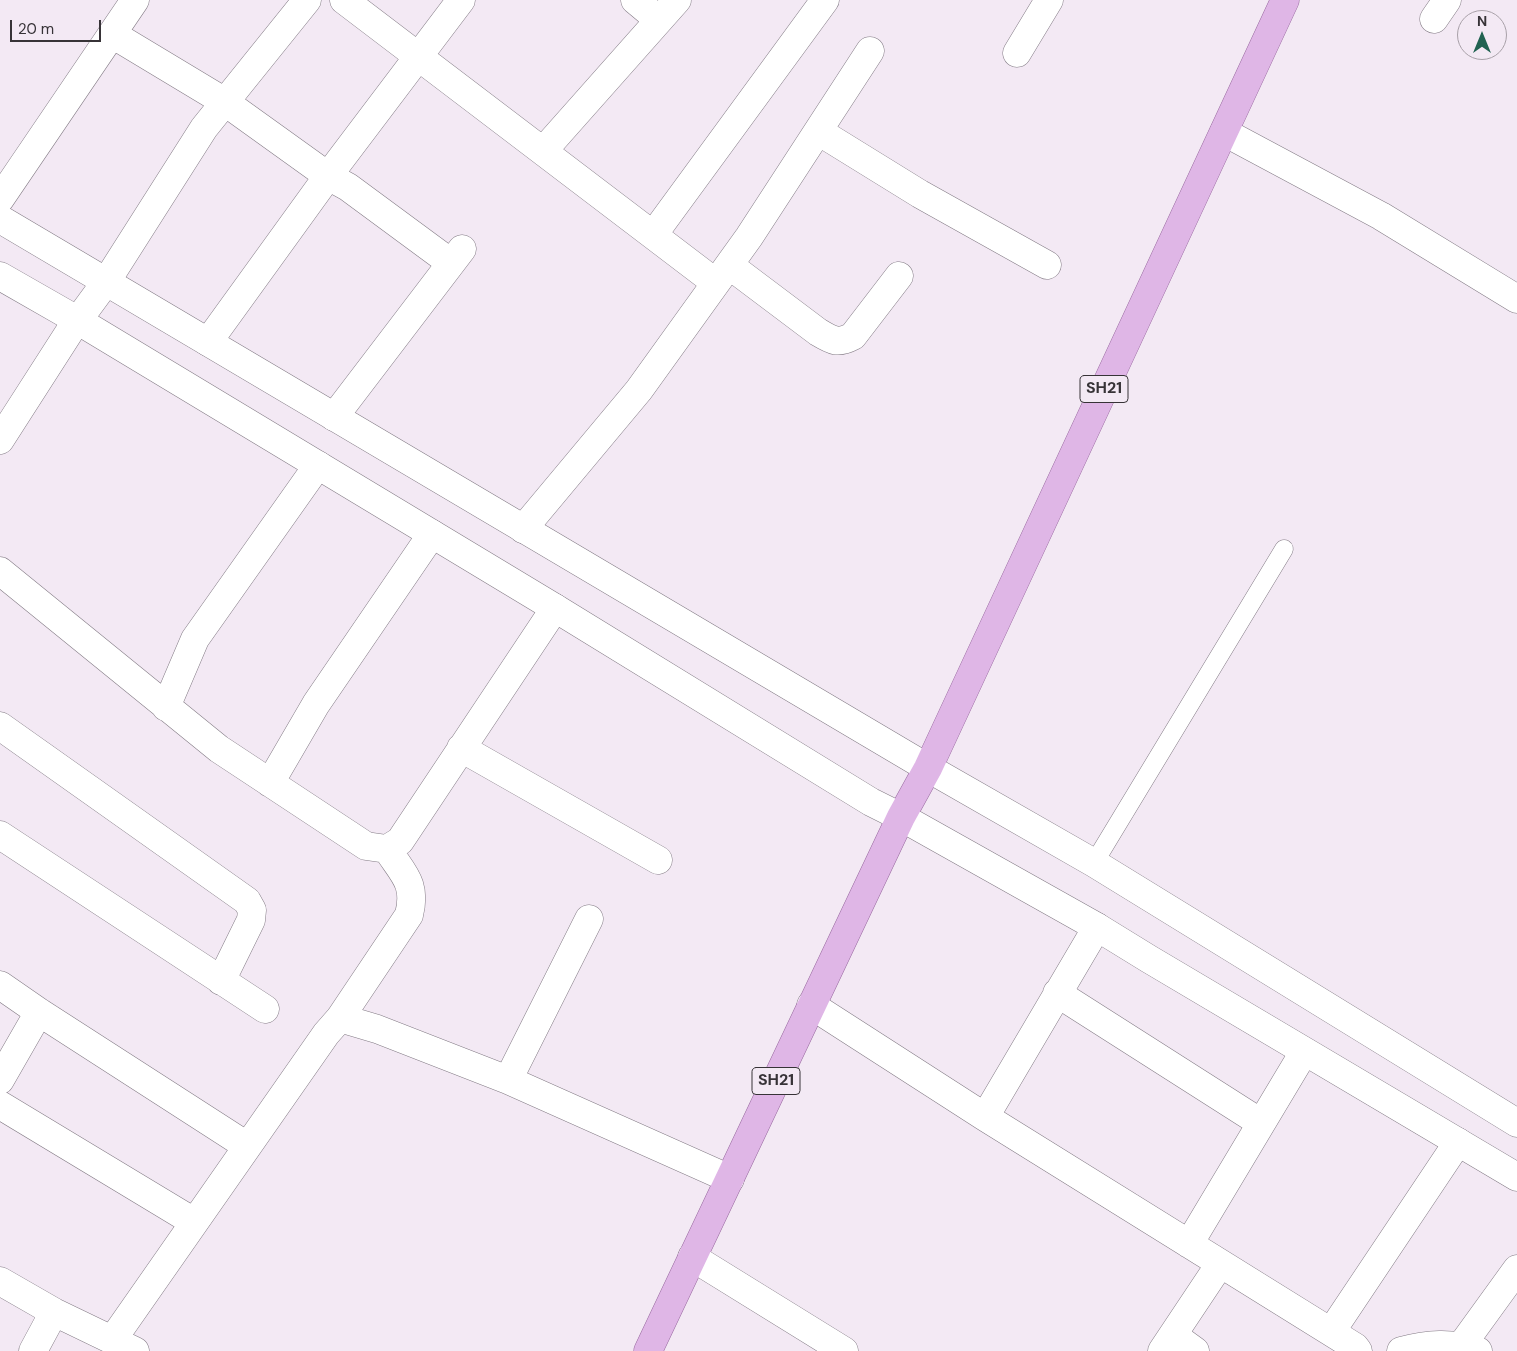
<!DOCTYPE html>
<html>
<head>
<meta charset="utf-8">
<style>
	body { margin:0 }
	#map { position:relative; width:1517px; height:1351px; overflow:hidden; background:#f3e9f4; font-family:"DM Sans",sans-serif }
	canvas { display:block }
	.north { position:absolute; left:1457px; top:10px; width:50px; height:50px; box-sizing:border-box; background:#f3e9f4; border:1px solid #a8a0a8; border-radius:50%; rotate:0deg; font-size:14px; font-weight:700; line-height:20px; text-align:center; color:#373337 }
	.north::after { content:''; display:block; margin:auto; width:18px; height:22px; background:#216251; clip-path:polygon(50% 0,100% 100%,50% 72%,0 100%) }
	.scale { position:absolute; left:10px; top:20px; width:91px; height:22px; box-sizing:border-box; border:2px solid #373337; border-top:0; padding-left:6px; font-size:15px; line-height:18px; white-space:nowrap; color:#373337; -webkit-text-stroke:4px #f3e9f4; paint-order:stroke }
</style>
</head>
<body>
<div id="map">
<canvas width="1517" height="1351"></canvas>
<div class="north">N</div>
<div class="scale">20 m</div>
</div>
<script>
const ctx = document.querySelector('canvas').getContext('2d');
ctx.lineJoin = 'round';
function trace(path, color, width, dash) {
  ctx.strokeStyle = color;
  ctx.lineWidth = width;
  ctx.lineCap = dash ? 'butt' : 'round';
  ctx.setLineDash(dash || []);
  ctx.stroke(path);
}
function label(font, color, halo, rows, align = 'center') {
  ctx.font = font + ' "DM Sans",sans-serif';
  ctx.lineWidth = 4.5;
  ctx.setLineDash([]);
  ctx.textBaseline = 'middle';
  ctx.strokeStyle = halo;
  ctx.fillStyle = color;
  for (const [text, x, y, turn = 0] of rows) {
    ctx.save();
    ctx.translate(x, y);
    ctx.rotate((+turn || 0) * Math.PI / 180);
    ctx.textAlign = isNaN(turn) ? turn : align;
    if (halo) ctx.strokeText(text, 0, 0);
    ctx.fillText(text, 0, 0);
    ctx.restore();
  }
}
const service = new Path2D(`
	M 1094,863 L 1284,549`);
const minor = new Path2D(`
	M 344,0 L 716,283
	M 635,0 L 659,20
	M 1434,19 L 1447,0
	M 112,34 L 225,102 L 328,176 L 348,187 L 451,263
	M 1017,53 L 1049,0
	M 818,131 L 920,194 L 1047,265
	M 1224,132 L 1381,216 L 1517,299
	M 543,151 L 677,0
	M 0,199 L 135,0
	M 653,235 L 825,0
	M 729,265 L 818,332 C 833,341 838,344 853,336 L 899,276
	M 208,342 L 328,176 L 461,0
	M 334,417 L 462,249
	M 0,440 L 77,320 L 84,312 L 106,282 L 204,128 L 307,0
	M 523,529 L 639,390 L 749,237 L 870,51
	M 0,571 L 219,749 L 366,846 L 387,849 L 400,841 L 555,608
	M 166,707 L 195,639 L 318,465
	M 0,726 L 247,901 L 252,910 L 251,920 L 221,981
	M 461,748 L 658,860
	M 270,783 L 316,704 L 432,534
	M 0,835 L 265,1009
	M 0,985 L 39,1012 L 247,1146
	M 1057,993 L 1261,1123
	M 811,1005 L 985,1117 L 1355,1347 L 1358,1351
	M 340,1018 L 377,1029 L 508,1080 L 730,1179
	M 0,1080 L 39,1012
	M 508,1080 L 589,919
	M 0,1105 L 194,1222
	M 985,1117 L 1097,927
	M 1189,1244 L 1304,1052
	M 692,1257 L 844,1351
	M 0,1281 L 54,1312 L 135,1351
	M 1331,1332 L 1458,1142
	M 1173,1335 L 1195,1351
	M 113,1339 L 326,1034 L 340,1018 L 409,915 C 417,883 403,874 387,849
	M 1462,1345 L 1517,1269
	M 33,1351 L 54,1312
	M 1162,1351 L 1220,1264
	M 1401,1351 C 1428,1344 1451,1342 1478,1351`);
const tertiary = new Path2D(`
	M 0,219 L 928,768 L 1094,863 L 1517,1123
	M 0,276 L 77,320 L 555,608 L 871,802 L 901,817 L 1097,927 L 1149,959 L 1517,1177`);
const primary = new Path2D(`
	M 648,1351 L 901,817 L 928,768 L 1285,0`);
trace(service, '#837b85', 19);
trace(minor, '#837b85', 29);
trace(tertiary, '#837b85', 29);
trace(primary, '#97689e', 29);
trace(service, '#fff', 18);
trace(minor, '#fff', 28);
trace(tertiary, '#fff', 28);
trace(primary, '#dfb6e6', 28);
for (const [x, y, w] of [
	[1104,389,48],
	[776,1081,48]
]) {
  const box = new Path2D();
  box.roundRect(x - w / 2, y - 13.5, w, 27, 4);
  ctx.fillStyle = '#f3e9f4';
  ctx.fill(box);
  trace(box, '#373337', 1);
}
label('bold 16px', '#373337', null, [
	["SH21",1104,389],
	["SH21",776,1081]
]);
</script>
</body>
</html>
